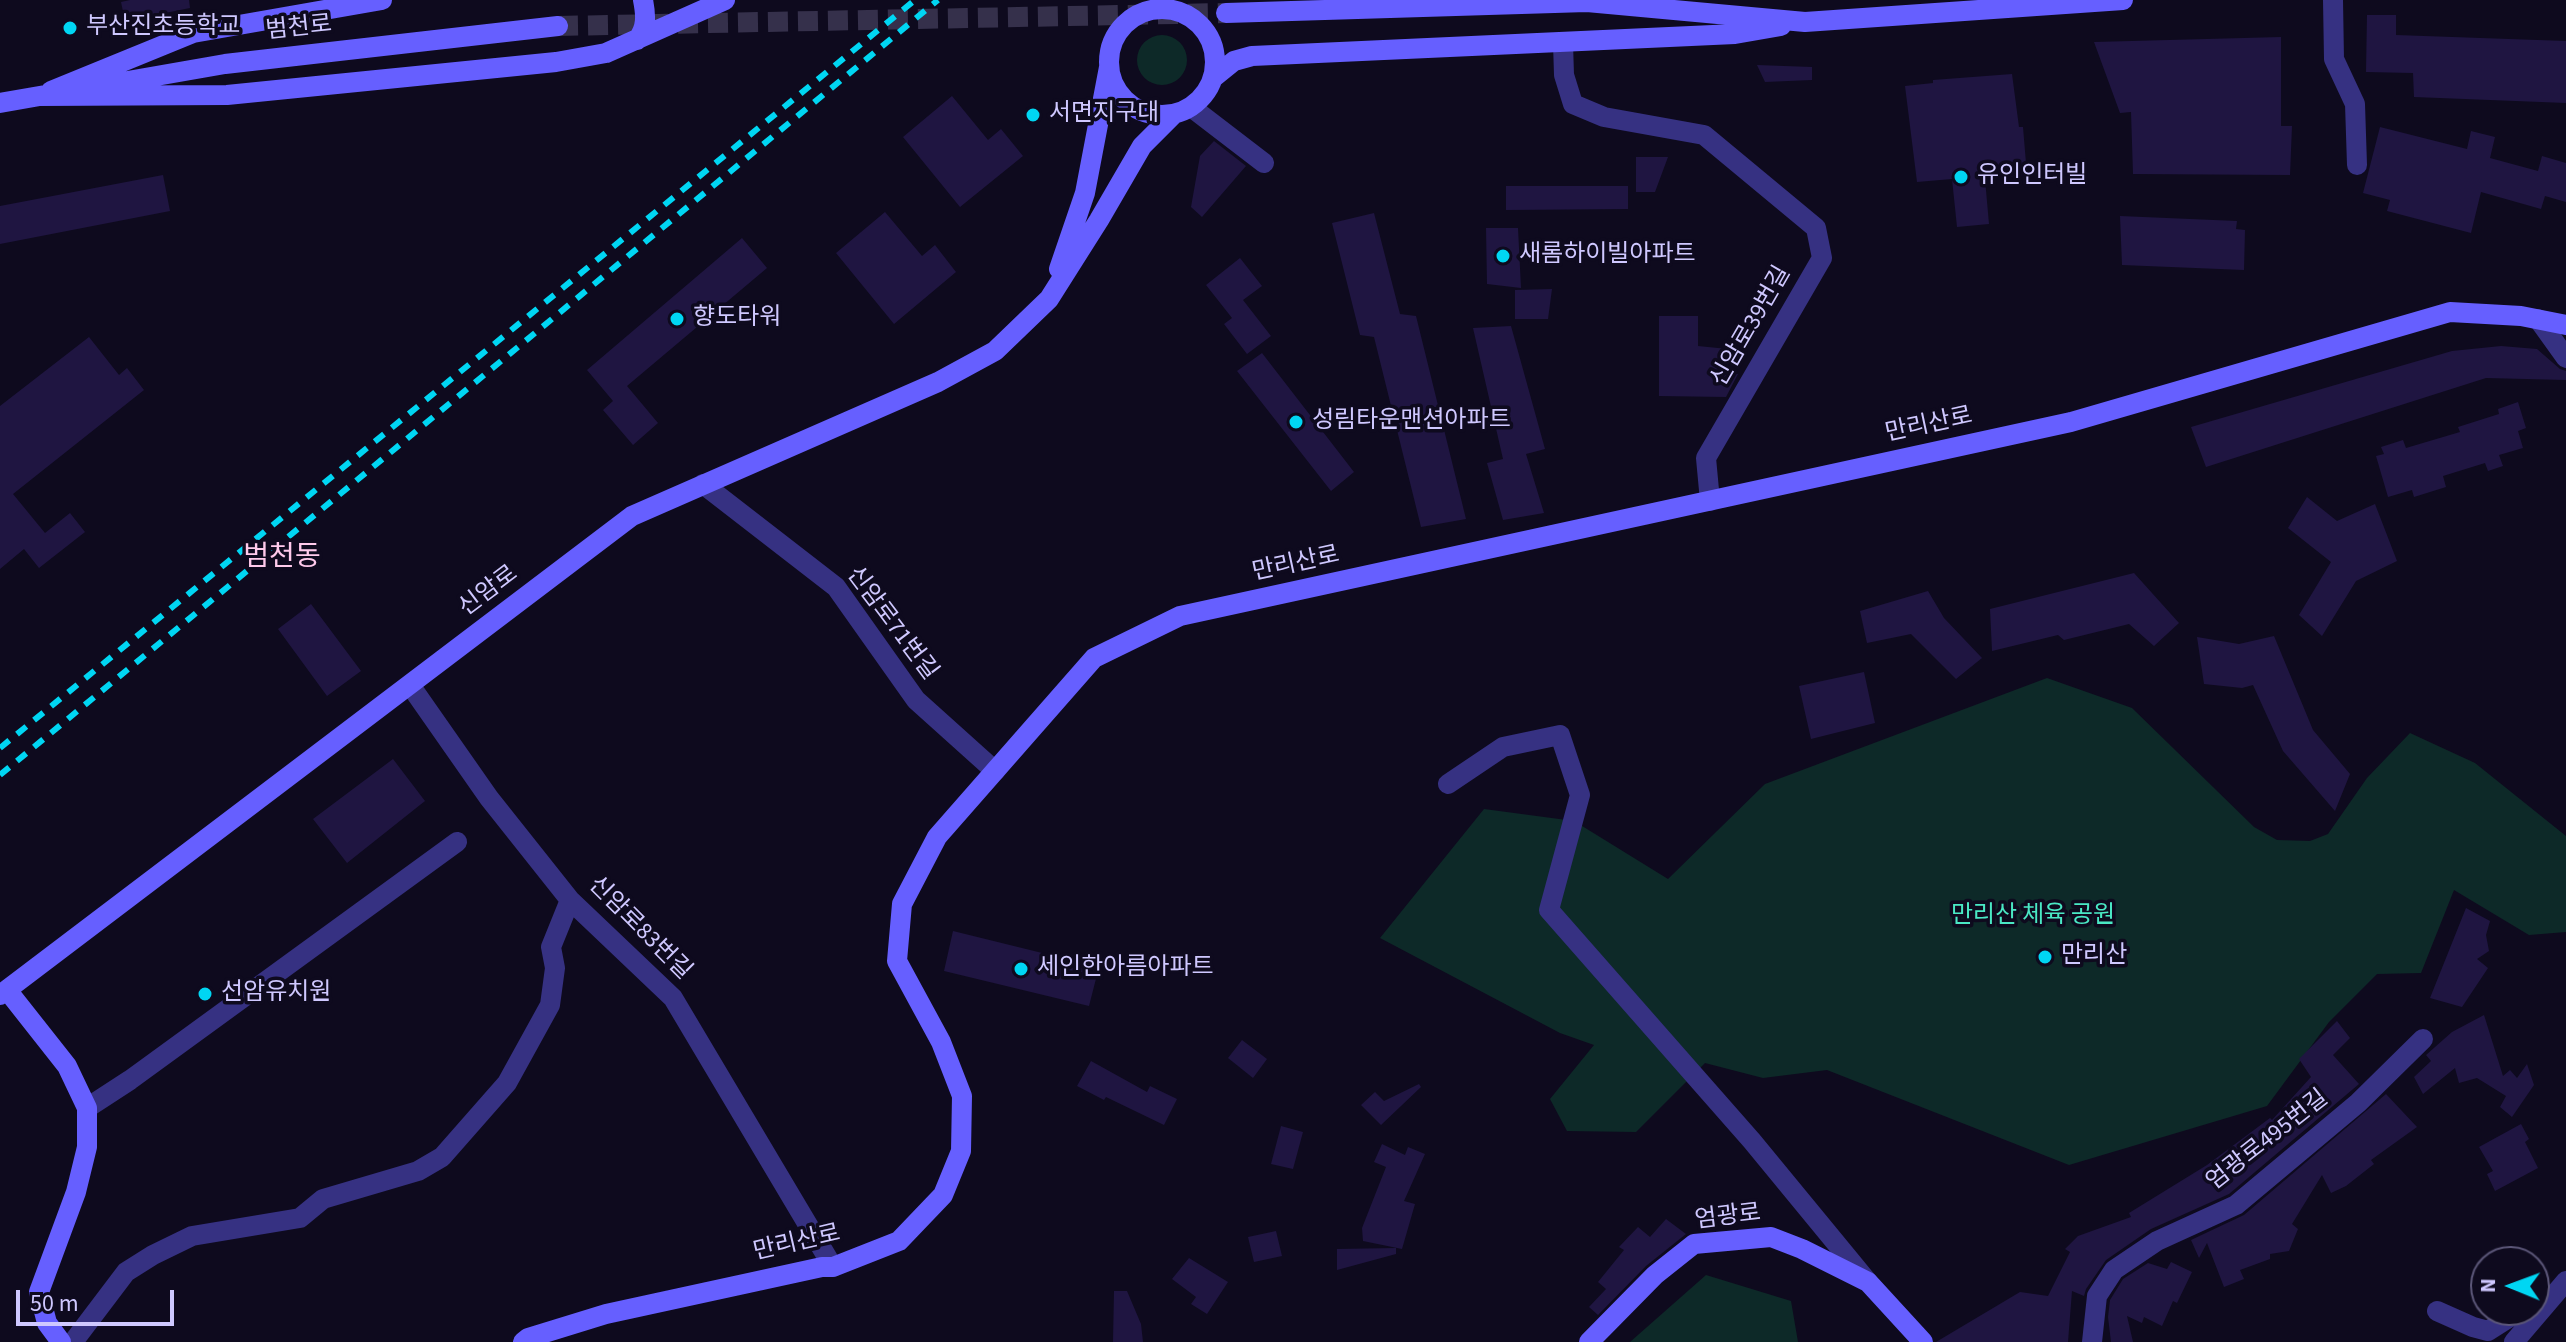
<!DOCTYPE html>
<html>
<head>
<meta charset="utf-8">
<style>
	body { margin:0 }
	#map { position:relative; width:2566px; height:1342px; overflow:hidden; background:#0e0a1e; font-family:"Source Sans 3",sans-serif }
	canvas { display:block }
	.north { position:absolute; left:2470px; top:1246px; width:80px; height:80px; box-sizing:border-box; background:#0e0a1e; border:2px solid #5b5678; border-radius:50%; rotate:271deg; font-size:22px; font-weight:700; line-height:32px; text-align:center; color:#cfc8ff }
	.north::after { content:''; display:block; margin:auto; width:28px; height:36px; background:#00d6f3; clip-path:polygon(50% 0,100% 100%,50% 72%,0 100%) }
	.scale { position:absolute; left:16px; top:1290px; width:158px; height:36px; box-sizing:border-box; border:4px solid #cfc8ff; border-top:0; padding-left:10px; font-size:24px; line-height:28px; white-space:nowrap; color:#cfc8ff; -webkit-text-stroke:6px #0e0a1e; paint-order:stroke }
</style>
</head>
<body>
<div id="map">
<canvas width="2566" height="1342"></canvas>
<div class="north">N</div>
<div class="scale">50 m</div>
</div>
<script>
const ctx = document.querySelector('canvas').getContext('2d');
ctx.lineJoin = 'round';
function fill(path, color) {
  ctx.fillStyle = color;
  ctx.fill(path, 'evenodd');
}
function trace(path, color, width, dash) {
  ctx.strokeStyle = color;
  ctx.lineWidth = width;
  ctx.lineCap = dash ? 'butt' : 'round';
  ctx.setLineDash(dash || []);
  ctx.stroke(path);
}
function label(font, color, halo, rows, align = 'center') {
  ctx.font = font + ' "Source Sans 3","Noto Sans KR",sans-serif';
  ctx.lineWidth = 7;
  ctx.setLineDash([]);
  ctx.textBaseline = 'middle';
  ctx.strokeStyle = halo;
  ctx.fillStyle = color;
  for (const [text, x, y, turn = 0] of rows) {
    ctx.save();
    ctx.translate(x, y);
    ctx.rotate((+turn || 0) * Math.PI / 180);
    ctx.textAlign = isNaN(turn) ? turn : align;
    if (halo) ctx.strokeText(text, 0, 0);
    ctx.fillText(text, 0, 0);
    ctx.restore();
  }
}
fill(new Path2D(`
	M1137 60a25 25 0 1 1 50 0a25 25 0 1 1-50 0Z
	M 2047,678 L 2132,708 L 2254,827 L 2277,840 L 2310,841 L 2328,834 L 2367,778 L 2410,733 L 2475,763 L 2566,836 L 2566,932 L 2529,935 L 2454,890 L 2421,973 L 2377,974 L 2329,1022 L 2267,1106 L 2069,1165 L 1827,1070 L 1763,1078 L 1705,1063 L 1636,1132 L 1567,1131 L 1550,1099 L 1594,1045 L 1560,1033 L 1380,938 L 1484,809 L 1574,821 L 1668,879 L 1765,784 Z
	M 1706,1275 L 1791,1301 L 1798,1342 L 1630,1342 Z`), '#0d2928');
fill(new Path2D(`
	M 130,0 L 189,0 L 190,8 L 125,21 L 121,2 Z
	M 2367,15 L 2396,15 L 2396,35 L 2566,41 L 2566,103 L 2414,97 L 2413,73 L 2366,72 Z
	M 2281,37 L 2281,126 L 2292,126 L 2290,175 L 2133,174 L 2131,112 L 2120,113 L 2094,42 Z
	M 1757,65 L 1812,67 L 1812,80 L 1765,82 Z
	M 2012,74 L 2019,127 L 2023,127 L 2027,175 L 1985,179 L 1989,224 L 1957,227 L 1952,179 L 1917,182 L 1905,86 L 1933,83 L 1933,80 Z
	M 952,96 L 988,140 L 1001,129 L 1023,156 L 960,207 L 903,137 Z
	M 2380,127 L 2467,149 L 2471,131 L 2495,137 L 2490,158 L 2538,171 L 2542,156 L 2566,163 L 2566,202 L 2545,196 L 2541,209 L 2481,192 L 2471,233 L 2387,211 L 2390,200 L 2363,193 Z
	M 1214,141 L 1246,166 L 1202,217 L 1191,207 L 1200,156 Z
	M 1636,157 L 1668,157 L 1655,192 L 1636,192 Z
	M 163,175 L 170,211 L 0,244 L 0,206 Z
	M 1506,186 L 1628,186 L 1628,209 L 1506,210 Z
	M 885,212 L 922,256 L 935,245 L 956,272 L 894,324 L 836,253 Z
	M 1374,213 L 1400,314 L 1416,316 L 1466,519 L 1421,527 L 1374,337 L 1360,335 L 1332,223 Z
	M 2120,216 L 2237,221 L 2236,229 L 2245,230 L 2244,270 L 2122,265 Z
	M 1486,228 L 1518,228 L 1521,288 L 1487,284 Z
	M 742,238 L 767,268 L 627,386 L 658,423 L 633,445 L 603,410 L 613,401 L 587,370 Z
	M 1240,258 L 1262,286 L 1243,300 L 1271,336 L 1247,354 L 1224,324 L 1232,318 L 1206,285 Z
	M 1552,289 L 1548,319 L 1515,319 L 1515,290 Z
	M 1659,316 L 1698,316 L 1698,346 L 1728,349 L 1728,373 L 1738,374 L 1726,397 L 1659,396 Z
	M 1511,326 L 1545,449 L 1526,454 L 1544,513 L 1503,520 L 1487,463 L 1503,459 L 1473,328 Z
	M 89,337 L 119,375 L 127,368 L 144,390 L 13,494 L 45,533 L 70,513 L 85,532 L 39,568 L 24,549 L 0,569 L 0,406 Z
	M 2501,346 L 2537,349 L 2560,369 L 2566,371 L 2566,380 L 2486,378 L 2206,467 L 2191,427 L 2452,351 Z
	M 1262,353 L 1354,472 L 1331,491 L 1237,371 Z
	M 2518,402 L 2526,428 L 2518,431 L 2523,448 L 2499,455 L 2503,466 L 2488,471 L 2485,463 L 2443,476 L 2446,487 L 2414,497 L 2412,490 L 2388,497 L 2376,456 L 2384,454 L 2381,447 L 2403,440 L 2406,448 L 2460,432 L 2458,427 L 2499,414 L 2498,409 Z
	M 2307,497 L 2337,521 L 2375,504 L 2397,561 L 2356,581 L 2322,636 L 2299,615 L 2331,562 L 2288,528 Z
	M 2134,573 L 2179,623 L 2154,646 L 2129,624 L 2064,640 L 2058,635 L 1992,651 L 1990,609 Z
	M 1928,591 L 1944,618 L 1982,658 L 1956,679 L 1911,634 L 1867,643 L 1860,611 Z
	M 311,604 L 361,671 L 327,696 L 278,629 Z
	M 2274,636 L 2313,730 L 2350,774 L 2335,811 L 2283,751 L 2253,685 L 2242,688 L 2204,684 L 2197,637 L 2239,644 Z
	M 1864,672 L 1875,723 L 1811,739 L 1799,686 Z
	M 393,759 L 425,801 L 347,863 L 313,819 Z
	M 2466,908 L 2490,921 L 2486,935 L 2489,951 L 2477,959 L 2488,968 L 2462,1007 L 2430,998 Z
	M 953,931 L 1099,967 L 1089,1006 L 944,971 Z
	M 2484,1015 L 2503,1076 L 2510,1070 L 2517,1078 L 2527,1064 L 2534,1085 L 2512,1117 L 2500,1107 L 2506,1096 L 2477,1078 L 2459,1083 L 2455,1068 L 2423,1094 L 2414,1077 L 2431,1061 L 2426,1055 L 2452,1032 Z
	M 2337,1021 L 2350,1038 L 2333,1055 L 2359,1084 L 2229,1194 L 2151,1229 L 2106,1260 L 2086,1289 L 2084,1296 L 2072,1291 L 2068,1342 L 1936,1342 L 2020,1292 L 2048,1296 L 2070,1252 L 2065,1249 L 2078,1236 L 2131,1217 L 2129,1213 L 2207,1165 L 2270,1118 L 2272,1120 L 2311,1077 L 2299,1059 Z
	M 1242,1040 L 1267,1059 L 1253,1078 L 1228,1058 Z
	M 1091,1061 L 1147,1092 L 1150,1086 L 1177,1099 L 1164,1125 L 1106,1097 L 1104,1100 L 1077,1086 Z
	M 1419,1084 L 1421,1087 L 1381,1125 L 1361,1105 L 1375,1092 L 1384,1101 Z
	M 2386,1094 L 2417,1127 L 2371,1160 L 2374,1164 L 2346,1186 L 2331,1193 L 2322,1175 L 2292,1224 L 2298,1229 L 2289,1251 L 2270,1254 L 2270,1259 L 2240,1270 L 2244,1279 L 2224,1287 L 2207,1243 L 2199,1258 L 2191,1240 L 2244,1215 Z
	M 2521,1124 L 2529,1139 L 2525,1142 L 2538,1168 L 2495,1191 L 2487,1174 L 2493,1171 L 2479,1147 Z
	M 1281,1126 L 1303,1132 L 1293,1169 L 1271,1164 Z
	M 1382,1144 L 1405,1155 L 1408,1147 L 1425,1154 L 1404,1201 L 1415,1204 L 1402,1249 L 1363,1241 L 1362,1228 L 1386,1167 L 1374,1162 Z
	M 1666,1219 L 1686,1234 L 1646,1266 L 1598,1315 L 1589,1307 L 1606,1289 L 1598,1282 L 1624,1250 L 1619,1247 L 1638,1227 L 1650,1237 Z
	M 1276,1231 L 1282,1256 L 1254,1262 L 1248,1237 Z
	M 1396,1248 L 1396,1254 L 1337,1270 L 1337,1249 Z
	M 1189,1258 L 1228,1282 L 1207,1314 L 1191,1304 L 1196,1297 L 1172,1279 Z
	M 2171,1262 L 2192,1272 L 2177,1303 L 2173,1301 L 2162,1326 L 2144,1317 L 2142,1323 L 2127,1316 L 2133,1342 L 2111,1342 L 2108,1317 L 2110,1300 L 2123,1279 L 2148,1263 L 2167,1269 Z
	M 1114,1291 L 1127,1291 L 1141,1324 L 1143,1342 L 1113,1342 Z`), '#1f1541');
trace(new Path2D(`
	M 558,26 L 1226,13`), '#35304b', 20, [20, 10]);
trace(new Path2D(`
	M 2333,0 L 2334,59 L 2355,104 L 2357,165
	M 1563,43 L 1564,75 L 1573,104 L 1604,117 L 1704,135 L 1816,228 L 1822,258 L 1706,458 L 1710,501
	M 1191,107 L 1264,163
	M 2538,319 L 2566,358
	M 703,484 L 836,587 L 916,700 L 995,771
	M 410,685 L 489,798 L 570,900 L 673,998 L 833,1267
	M 1448,784 L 1503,747 L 1560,735 L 1580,795 L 1549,910 L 1752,1141 L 1868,1282
	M 87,1108 L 130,1080 L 457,842
	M 2437,1311 L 2473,1327 L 2488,1331 L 2521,1310
	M 73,1342 L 126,1272 L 153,1255 L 192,1236 L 300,1218 L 323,1199 L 418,1171 L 442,1157 L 507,1083 L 550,1005 L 555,968 L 551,947 L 570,900
	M 2092,1342 L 2097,1296 L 2114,1270 L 2157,1241 L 2236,1205 L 2358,1103 L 2423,1039
	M 2514,1342 L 2566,1281`), '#363182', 20);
trace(new Path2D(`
	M1109 62a53 53 0 1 1 106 0a53 53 0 1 1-106 0Z
	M 1226,13 L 1587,2 L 1805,22 L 2123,0
	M 637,40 C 647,28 646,15 643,0
	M 1213,78 L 1234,61 L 1252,56 L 1735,34 L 1781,26
	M 99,86 L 225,64 L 558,26
	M 51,91 L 193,33 L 382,0
	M 40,96 L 227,95 L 556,62 L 606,53 L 725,0
	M 0,103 L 51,94
	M 1059,269 L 1085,193 L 1109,67
	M 7,990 L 67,1066 L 87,1108 L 87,1147 L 76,1192 L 39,1292 L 47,1323 L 61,1342
	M 0,995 L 632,516 L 938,382 L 995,351 L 1049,299 L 1099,220 L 1142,146 L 1174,114
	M 523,1342 L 528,1338 L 606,1314 L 822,1267 L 833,1267 L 899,1241 L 943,1195 L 961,1151 L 962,1096 L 941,1042 L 897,961 L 902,904 L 937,837 L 1094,658 L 1180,616 L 2071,422 L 2450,312 L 2521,316 L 2566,325
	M 1589,1342 L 1655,1275 L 1694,1244 L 1771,1237 L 1802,1249 L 1868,1282 L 1923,1342`), '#665fff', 20);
trace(new Path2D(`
	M 0,748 L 915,0
	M 0,775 L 938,0`), '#00d6f3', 6, [12, 10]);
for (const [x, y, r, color] of [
	[70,28,8,"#00d6f3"],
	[1033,115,8,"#00d6f3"],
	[1961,177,8,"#00d6f3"],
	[1503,256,8,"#00d6f3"],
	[677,319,8,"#00d6f3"],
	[1296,422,8,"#00d6f3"],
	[2045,957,8,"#00d6f3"],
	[1021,969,8,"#00d6f3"],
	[205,994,8,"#00d6f3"]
]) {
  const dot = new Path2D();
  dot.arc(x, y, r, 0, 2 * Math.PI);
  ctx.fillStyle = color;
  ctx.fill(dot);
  trace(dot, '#0e0a1e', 3);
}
label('24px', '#cfc8ff', '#0e0a1e', [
	["부산진초등학교",86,28],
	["서면지구대",1049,115],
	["유인인터빌",1977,177],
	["새롬하이빌아파트",1519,256],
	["향도타워",693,319],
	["성림타운맨션아파트",1312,422],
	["만리산",2061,957],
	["세인한아름아파트",1037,969],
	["선암유치원",221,994]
], 'left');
label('24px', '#cfc8ff', '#0e0a1e', [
	["범천로",299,29,-6],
	["신암로39번길",1752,327,-60],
	["만리산로",1929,426,-12],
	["만리산로",1296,565,-12],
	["신암로",489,592,-37],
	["신암로71번길",891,624,53],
	["신암로83번길",639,929,45],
	["엄광로495번길",2268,1141,-38],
	["엄광로",1728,1218,-7],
	["만리산로",797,1244,-13]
]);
label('24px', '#4ae8c4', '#0e0a1e', [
	["만리산 체육 공원",2033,917]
]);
label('28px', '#ffcaeb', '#0e0a1e', [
	["범천동",282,559]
]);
</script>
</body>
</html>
